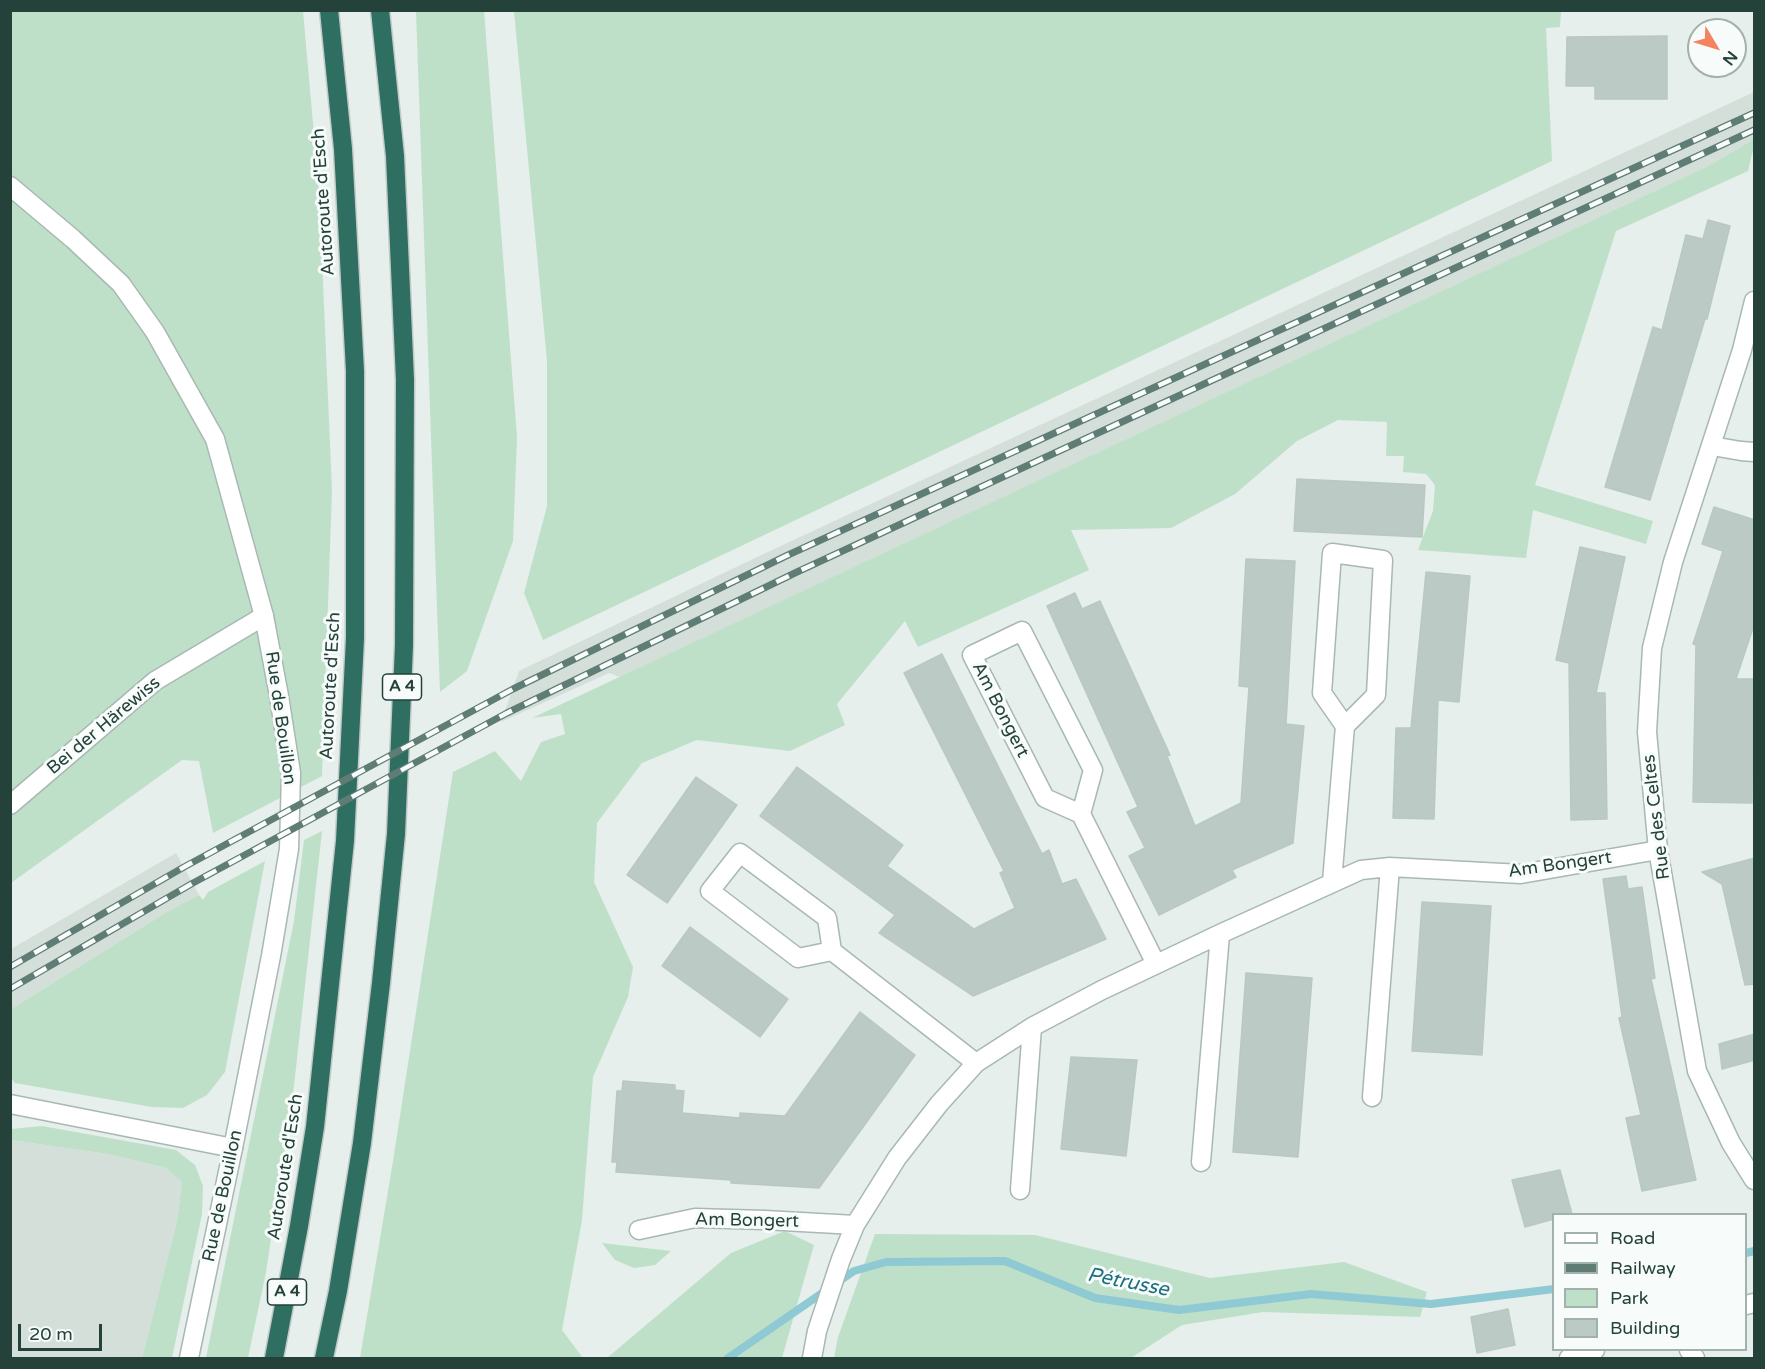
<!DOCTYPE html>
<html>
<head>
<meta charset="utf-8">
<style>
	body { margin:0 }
	#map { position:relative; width:1765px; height:1369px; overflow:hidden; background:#e6efeb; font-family:"Varela Round",sans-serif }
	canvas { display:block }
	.frame { position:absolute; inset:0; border:12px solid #24423a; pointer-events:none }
	.legend { position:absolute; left:1552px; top:1213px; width:195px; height:138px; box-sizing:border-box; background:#f7fbf9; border:2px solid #a3b1ad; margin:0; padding:8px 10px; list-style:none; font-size:18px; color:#24423a }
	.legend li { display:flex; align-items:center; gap:12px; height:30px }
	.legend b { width:30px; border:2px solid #a3b1ad }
	.north { position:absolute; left:1687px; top:18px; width:60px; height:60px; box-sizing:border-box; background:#f7fbf9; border:2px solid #a3b1ad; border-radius:50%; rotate:128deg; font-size:16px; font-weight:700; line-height:24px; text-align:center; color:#24423a }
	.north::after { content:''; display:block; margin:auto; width:21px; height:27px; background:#f4845f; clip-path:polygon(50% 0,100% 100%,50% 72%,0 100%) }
	.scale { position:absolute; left:18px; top:1324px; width:84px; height:27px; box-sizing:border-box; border:3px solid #24423a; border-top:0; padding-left:8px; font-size:18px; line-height:21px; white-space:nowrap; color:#24423a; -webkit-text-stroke:4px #f7fbf9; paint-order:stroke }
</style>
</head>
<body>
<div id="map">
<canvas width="1765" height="1369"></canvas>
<div class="frame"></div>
<ul class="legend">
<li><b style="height:8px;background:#fff"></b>Road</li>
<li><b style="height:8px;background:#5f7d75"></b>Railway</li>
<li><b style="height:16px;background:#bfe0c8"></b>Park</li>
<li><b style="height:16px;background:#bbcac4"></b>Building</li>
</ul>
<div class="north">N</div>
<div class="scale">20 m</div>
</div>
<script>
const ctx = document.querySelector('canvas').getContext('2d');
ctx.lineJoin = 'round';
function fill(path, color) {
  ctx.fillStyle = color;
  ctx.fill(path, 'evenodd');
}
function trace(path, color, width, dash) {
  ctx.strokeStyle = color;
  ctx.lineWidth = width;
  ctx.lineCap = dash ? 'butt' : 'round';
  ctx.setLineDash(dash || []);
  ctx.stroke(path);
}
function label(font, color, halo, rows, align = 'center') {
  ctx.font = font + ' "Varela Round",sans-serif';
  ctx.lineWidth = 6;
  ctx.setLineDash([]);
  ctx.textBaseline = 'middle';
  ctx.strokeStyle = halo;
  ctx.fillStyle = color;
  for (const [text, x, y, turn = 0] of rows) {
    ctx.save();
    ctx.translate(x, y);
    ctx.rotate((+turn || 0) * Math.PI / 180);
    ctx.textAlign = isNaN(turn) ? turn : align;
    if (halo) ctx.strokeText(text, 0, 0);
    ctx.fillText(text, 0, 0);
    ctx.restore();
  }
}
fill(new Path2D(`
	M 1754,92 L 1754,139 L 1708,166 L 620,677 L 609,673 L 501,722 L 519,671 L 755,558 Z
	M 176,853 L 199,895 L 167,912 L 11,1009 L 11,949 Z
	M 11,1140 L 108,1154 L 166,1168 L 182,1182 L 177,1221 L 142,1358 L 11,1358 Z`), '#d4dfda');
fill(new Path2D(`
	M 10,11 L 303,11 L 319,191 L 332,490 L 322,776 L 213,833 L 199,761 L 182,760 L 11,883 Z
	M 416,11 L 484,11 L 517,437 L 513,541 L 467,671 L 440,692 Z
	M 514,11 L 1561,11 L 1560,27 L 1546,28 L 1552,161 L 543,640 L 524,593 L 547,506 L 547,361 Z
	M 1754,139 L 1754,146 L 1748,171 L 1616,231 L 1535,485 L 1653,521 L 1646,544 L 1533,510 L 1526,558 L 1418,550 L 1433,511 L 1435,485 L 1426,474 L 1403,472 L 1404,456 L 1386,456 L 1387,422 L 1338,420 L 1297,441 L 1235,494 L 1171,528 L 1071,530 L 1089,570 L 918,647 L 905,621 L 837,704 L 845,725 L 790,751 L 697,740 L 642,763 L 597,823 L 594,882 L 633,967 L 628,997 L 593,1077 L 582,1220 L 562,1330 L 583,1358 L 360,1358 L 393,1161 L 453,772 L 495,751 L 521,781 L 541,742 L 565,734 L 561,714 L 532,718 L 1708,166 Z
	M 322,831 L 294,1086 L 266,1272 L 248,1358 L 206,1358 L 294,921 L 304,840 Z
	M 265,861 L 225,1072 L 207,1095 L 183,1108 L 152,1107 L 15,1083 L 11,1078 L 11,1009 L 167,912 L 199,895 L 203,900 L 208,892 Z
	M 42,1126 L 176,1150 L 195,1165 L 203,1186 L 202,1214 L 172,1358 L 142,1358 L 177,1221 L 182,1182 L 166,1168 L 108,1154 L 11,1140 L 11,1129 Z
	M 785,1231 L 814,1245 L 782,1358 L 607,1358 L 731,1253 Z
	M 875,1234 L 1035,1235 L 1210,1278 L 1344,1262 L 1427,1292 L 1420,1317 L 1263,1312 L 1182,1325 L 1131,1358 L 834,1358 L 838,1337 Z
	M 602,1243 L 671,1251 L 655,1265 L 634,1268 L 615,1260 Z`), '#bfe0c8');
trace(new Path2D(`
	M 1746,1253 L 1754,1251
	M 728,1358 L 854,1271 L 886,1262 L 1005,1261 L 1095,1298 L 1179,1310 L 1311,1294 L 1431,1304 L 1554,1289`), '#8ec9d4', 8);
const building = new Path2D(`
	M 1667,36 L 1667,99 L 1595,99 L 1595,86 L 1566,86 L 1567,37 Z
	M 1708,220 L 1730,226 L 1707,319 L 1705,319 L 1650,500 L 1605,487 L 1653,327 L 1662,330 L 1686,235 L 1703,239 Z
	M 1297,479 L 1425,485 L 1422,537 L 1294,531 Z
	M 1714,507 L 1755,520 L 1755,622 L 1736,679 L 1753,679 L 1752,803 L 1693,802 L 1696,645 L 1693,644 L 1723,551 L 1702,544 Z
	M 1580,547 L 1625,557 L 1596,693 L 1605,693 L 1607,819 L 1571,820 L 1569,663 L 1556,660 Z
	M 1246,559 L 1295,561 L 1286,724 L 1304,726 L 1293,843 L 1232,870 L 1236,877 L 1159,915 L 1129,856 L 1145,848 L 1127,812 L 1138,807 L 1047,606 L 1075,593 L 1082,609 L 1100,601 L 1170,755 L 1167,756 L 1195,826 L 1241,803 L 1249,687 L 1239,686 Z
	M 1426,572 L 1470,576 L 1459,702 L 1438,700 L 1434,819 L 1393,818 L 1396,728 L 1411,728 Z
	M 942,654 L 1042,854 L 1049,850 L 1062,884 L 1076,879 L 1106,939 L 973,996 L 879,933 L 895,915 L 760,816 L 797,767 L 903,845 L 887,866 L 974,929 L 1015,908 L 1000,873 L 1004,871 L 904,673 Z
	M 696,777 L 737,805 L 667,903 L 627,875 Z
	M 1755,858 L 1755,984 L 1745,985 L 1722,884 L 1702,872 Z
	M 1626,876 L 1628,889 L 1642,887 L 1655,978 L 1651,979 L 1696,1180 L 1642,1191 L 1626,1118 L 1641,1115 L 1619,1018 L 1622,1017 L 1603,879 Z
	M 1422,902 L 1491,906 L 1482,1055 L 1412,1051 Z
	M 690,927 L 788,999 L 760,1037 L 662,966 Z
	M 1246,973 L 1312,978 L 1298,1157 L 1233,1152 Z
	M 860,1012 L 915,1055 L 819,1188 L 731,1183 L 731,1180 L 616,1172 L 617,1162 L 612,1162 L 617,1091 L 622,1091 L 623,1081 L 675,1085 L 675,1090 L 684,1091 L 682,1113 L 740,1118 L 740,1113 L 785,1116 Z
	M 1755,1034 L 1755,1060 L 1722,1069 L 1719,1044 Z
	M 1071,1057 L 1137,1060 L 1126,1156 L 1061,1149 Z
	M 1560,1170 L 1572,1214 L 1554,1215 L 1554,1219 L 1525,1227 L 1512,1180 Z
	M 1508,1309 L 1515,1345 L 1477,1353 L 1471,1317 Z`);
fill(building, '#bbcac4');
trace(building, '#b8c9c2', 1.5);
const minor = new Path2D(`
	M 1754,301 L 1742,350 L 1673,562 L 1652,648 L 1647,732 L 1658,850 L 1697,1071 L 1731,1143 L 1754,1180
	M 1712,446 L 1741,451 L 1754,452
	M 10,805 L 155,681 L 264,616
	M 1081,814 L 1045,798 L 972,655 L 1022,631 L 1093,770 L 1081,814 L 1156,964
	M 1332,882 L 1345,726 L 1322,693 L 1332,553 L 1383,560 L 1376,695 L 1345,726
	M 832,951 L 798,958 L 710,891 L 740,853 L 827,918 L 832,951 L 976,1063
	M 1372,1097 L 1390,867
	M 10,1104 L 233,1148
	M 1201,1162 L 1220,934
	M 1020,1190 L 1032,1027
	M 639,1230 L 695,1218 L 765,1220 L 855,1225
	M 1746,1305 L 1754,1303
	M 1689,1350 L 1695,1358
	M 812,1358 L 817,1331 L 841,1259 L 855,1225 L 897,1158 L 939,1104 L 976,1063 L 1032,1027 L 1102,990 L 1220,934 L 1361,870 L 1390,867 L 1521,874 L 1658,850
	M 1569,1358 L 1595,1350`);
const tertiary = new Path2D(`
	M 10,186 L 73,239 L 121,284 L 155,332 L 215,439 L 264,616 L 279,696 L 291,773 L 289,849 L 271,956 L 233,1148 L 189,1358`);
const motorway = new Path2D(`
	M 274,1358 L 299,1226 L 315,1127 L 345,841 L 355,638 L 355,371 L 343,149 L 329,10
	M 324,1358 L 338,1291 L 362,1143 L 381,983 L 396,834 L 404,645 L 405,380 L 395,156 L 380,10`);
trace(minor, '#a8b8b2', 21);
trace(tertiary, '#a8b8b2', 21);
trace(motorway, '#c2cac8', 21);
trace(minor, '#fff', 18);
trace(tertiary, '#fff', 18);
trace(motorway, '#2f6f62', 18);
const rail = new Path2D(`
	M 10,967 L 184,867 L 513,689 L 788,555 L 1754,113
	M 10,989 L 193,883 L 507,713 L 797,572 L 1754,130`);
trace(rail, '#5f7d75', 7);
trace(rail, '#f7fbf9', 4.5, [14]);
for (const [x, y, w] of [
	[402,687,39],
	[287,1292,39]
]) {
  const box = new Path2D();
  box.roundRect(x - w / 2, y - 13, w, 26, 4.5);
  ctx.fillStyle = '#f7fbf9';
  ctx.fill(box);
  trace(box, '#24423a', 1.5);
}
label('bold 16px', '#24423a', null, [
	["A 4",402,687],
	["A 4",287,1292]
]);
label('18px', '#24423a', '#f7fbf9', [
	["Autoroute d'Esch",324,202,-94],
	["Autoroute d'Esch",331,686,-87],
	["Am Bongert",1000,710,63],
	["Rue de Bouillon",280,718,82],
	["Bei der Härewiss",104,726,-40],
	["Rue des Celtes",1657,817,-97],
	["Am Bongert",1560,865,-8],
	["Autoroute d'Esch",286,1167,-81],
	["Rue de Bouillon",223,1196,-78],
	["Am Bongert",747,1221,1]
]);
label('italic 20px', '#1c6f80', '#f7fbf9', [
	["Pétrusse",1128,1283,11]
]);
</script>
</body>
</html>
